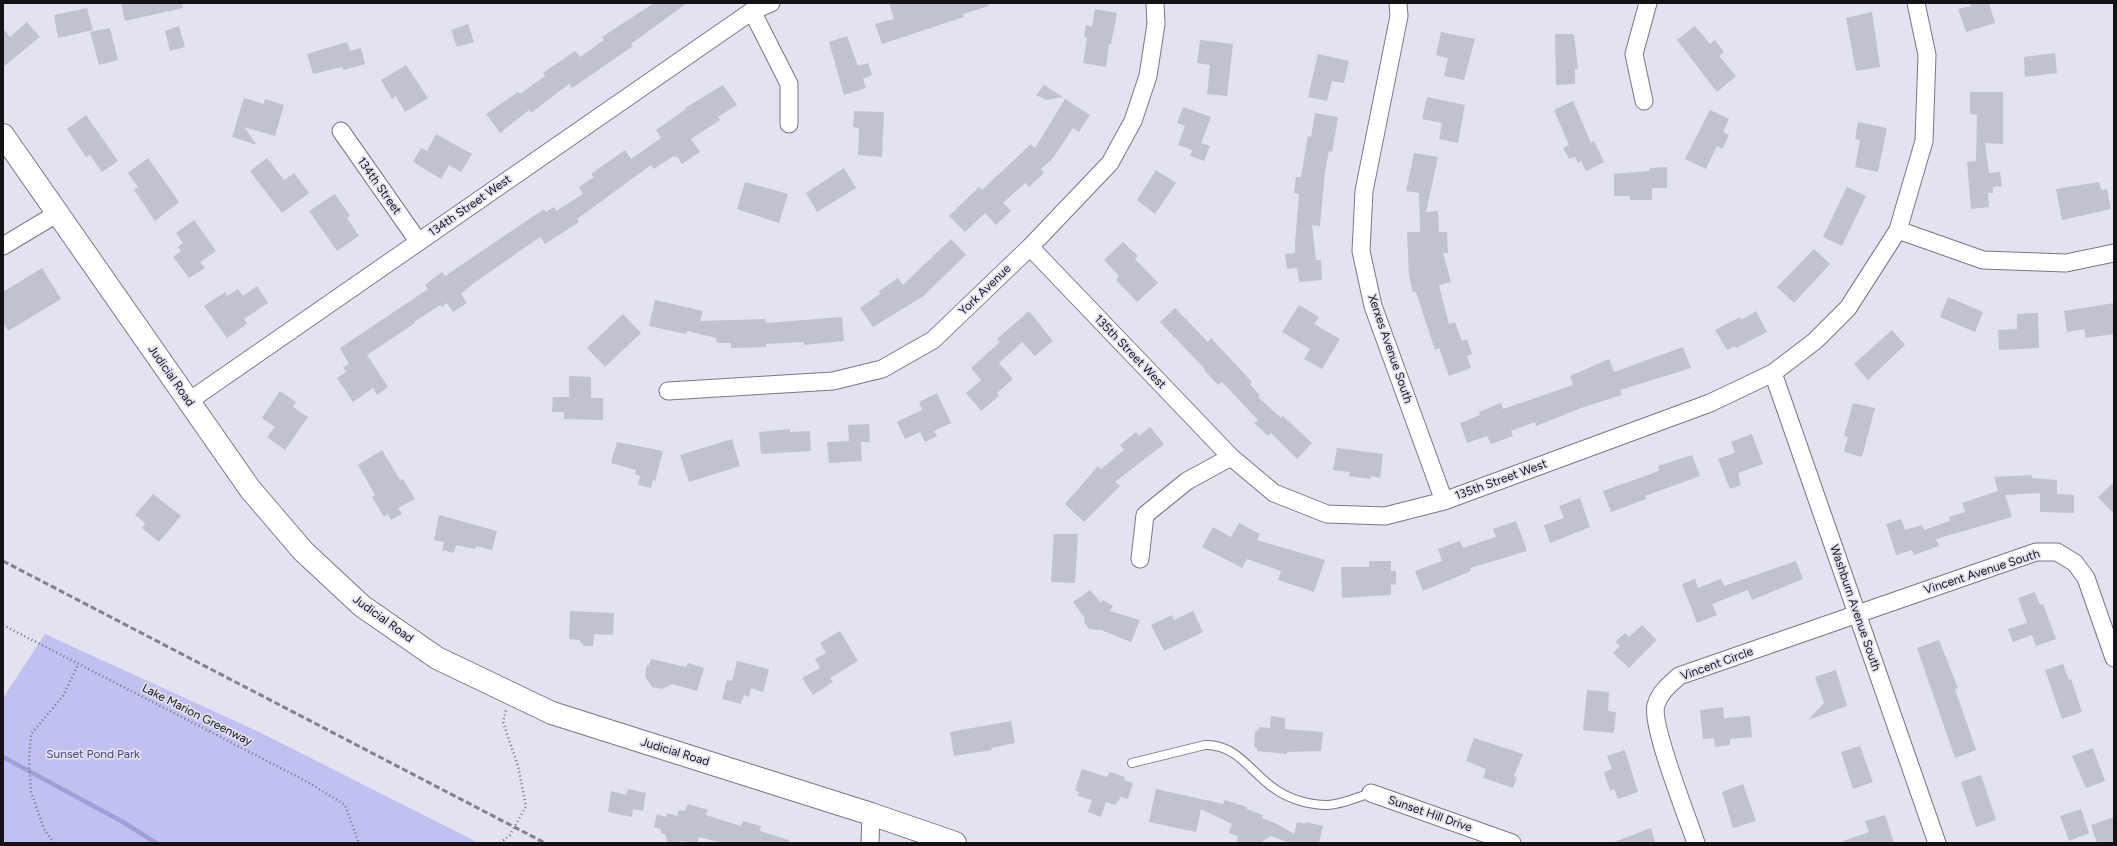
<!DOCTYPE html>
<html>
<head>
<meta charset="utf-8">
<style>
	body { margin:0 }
	#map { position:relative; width:2117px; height:846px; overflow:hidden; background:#e2e2f0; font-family:Figtree,sans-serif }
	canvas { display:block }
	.frame { position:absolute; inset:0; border:4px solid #121217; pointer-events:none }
</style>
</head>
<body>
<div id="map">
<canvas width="2117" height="846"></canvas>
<div class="frame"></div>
</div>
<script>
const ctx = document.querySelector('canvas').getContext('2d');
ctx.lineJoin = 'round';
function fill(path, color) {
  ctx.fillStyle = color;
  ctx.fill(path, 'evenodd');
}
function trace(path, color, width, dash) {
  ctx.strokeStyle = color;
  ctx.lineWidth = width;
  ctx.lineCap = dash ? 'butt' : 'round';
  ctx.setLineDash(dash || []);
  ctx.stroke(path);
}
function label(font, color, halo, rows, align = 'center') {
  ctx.font = font + ' Figtree,sans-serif';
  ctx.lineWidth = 3.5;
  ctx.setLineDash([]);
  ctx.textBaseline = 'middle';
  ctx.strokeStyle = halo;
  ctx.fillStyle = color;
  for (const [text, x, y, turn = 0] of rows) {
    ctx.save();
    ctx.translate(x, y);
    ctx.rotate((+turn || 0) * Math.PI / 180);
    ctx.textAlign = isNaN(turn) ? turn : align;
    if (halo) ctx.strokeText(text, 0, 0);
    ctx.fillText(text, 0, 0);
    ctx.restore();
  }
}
fill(new Path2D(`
	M 45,634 L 259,732 L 479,843 L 3,843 L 3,698 Z`), '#c0c1f0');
trace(new Path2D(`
	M 3,757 L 123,822 L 156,843`), '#a0a0d8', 4.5);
fill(new Path2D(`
	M 121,3 L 182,3 L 183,8 L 125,21 Z
	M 654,3 L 687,3 L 631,44 L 633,46 L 572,88 L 569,84 L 531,113 L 529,110 L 500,133 L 486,114 L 518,92 L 520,94 L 545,76 L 543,73 L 575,51 L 580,57 L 604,40 L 602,37 Z
	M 889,3 L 988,3 L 989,6 L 963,14 L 964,17 L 882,44 L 875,24 L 894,19 Z
	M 1970,3 L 1989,3 L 1995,23 L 1966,32 L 1958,9 L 1971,6 Z
	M 87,8 L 93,30 L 58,38 L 54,15 Z
	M 1095,9 L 1117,13 L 1111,44 L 1109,44 L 1106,67 L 1083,63 L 1087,38 L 1084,37 L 1086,25 L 1092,27 Z
	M 1872,12 L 1880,67 L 1856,71 L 1846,18 Z
	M 27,22 L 40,37 L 3,67 L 3,28 L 10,37 Z
	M 468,24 L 474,42 L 457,47 L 451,30 Z
	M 179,26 L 185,47 L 170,51 L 165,31 Z
	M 1695,26 L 1710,44 L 1715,40 L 1724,52 L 1719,56 L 1736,76 L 1717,92 L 1677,40 Z
	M 110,28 L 118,60 L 99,65 L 90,32 Z
	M 1441,32 L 1475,39 L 1464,80 L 1444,76 L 1448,58 L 1436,55 Z
	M 1555,34 L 1574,34 L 1578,69 L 1575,69 L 1575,84 L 1556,85 Z
	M 847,36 L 858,66 L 868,63 L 872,75 L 863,79 L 866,88 L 844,95 L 829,42 Z
	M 1200,40 L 1233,44 L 1227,96 L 1207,94 L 1210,65 L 1197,63 Z
	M 347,42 L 350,51 L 361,48 L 365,64 L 343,70 L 342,67 L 313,74 L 307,54 Z
	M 2055,53 L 2057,73 L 2025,77 L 2024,57 Z
	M 1318,54 L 1349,61 L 1344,83 L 1332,81 L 1327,101 L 1308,97 Z
	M 406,65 L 428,98 L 405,112 L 396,96 L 392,99 L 381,80 Z
	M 723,85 L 737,105 L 718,117 L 720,120 L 691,139 L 700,152 L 682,164 L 677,156 L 674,158 L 673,156 L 654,169 L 651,165 L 577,219 L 579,222 L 545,244 L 540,237 L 474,283 L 461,294 L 467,303 L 453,312 L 447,303 L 442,307 L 440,305 L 414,322 L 415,323 L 367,355 L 388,387 L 377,395 L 373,388 L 353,402 L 337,378 L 346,372 L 343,367 L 349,364 L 340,348 L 428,289 L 425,285 L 442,272 L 445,276 L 544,209 L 546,212 L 554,207 L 556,211 L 583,194 L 579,187 L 594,177 L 591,174 L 625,150 L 631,159 L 661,138 L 656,130 L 686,109 L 685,108 Z
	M 1044,85 L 1063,97 L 1046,100 L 1036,95 Z
	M 1970,92 L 2003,92 L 2003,144 L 1985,143 L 1989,173 L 2000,172 L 2002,186 L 1993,187 L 1993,193 L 1988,193 L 1989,207 L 1971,209 L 1967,162 L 1976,161 L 1977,115 L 1970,114 Z
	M 1427,97 L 1465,105 L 1458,143 L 1439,139 L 1442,123 L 1422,119 Z
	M 244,98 L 264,104 L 265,99 L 284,105 L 275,136 L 244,127 L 257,145 L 232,137 Z
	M 1065,99 L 1090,115 L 1079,132 L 1073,128 L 1053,158 L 1041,169 L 1044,173 L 1029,187 L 1025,183 L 1003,203 L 1011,211 L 996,225 L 985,213 L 965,232 L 949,216 L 979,187 L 982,190 L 1031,144 L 1035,148 Z
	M 1573,101 L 1591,143 L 1594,141 L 1604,162 L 1586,171 L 1581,161 L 1578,163 L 1575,157 L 1569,159 L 1563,148 L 1569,145 L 1554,110 Z
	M 1183,107 L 1211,117 L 1201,143 L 1210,146 L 1204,161 L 1190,156 L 1192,150 L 1178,145 L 1185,126 L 1177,123 Z
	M 1710,110 L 1729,119 L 1723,132 L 1729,135 L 1722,149 L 1717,146 L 1706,169 L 1685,159 Z
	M 854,111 L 884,112 L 882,157 L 858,155 L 859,128 L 853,127 Z
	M 1315,113 L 1338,117 L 1332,152 L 1329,151 L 1325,171 L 1320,226 L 1312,225 L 1316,260 L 1321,260 L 1322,280 L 1299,282 L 1297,268 L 1287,269 L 1285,254 L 1295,253 L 1295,243 L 1299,194 L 1294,193 L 1296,177 L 1301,177 L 1308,136 L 1311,137 Z
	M 86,115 L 118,161 L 102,172 L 90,155 L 86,157 L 67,129 Z
	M 1858,122 L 1887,128 L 1878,172 L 1855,167 L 1860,140 L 1855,139 Z
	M 436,134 L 472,154 L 461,172 L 449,165 L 441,179 L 413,162 L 421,148 L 427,151 Z
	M 1414,153 L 1438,157 L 1426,212 L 1438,211 L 1439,232 L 1447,232 L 1448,253 L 1443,253 L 1451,282 L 1439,285 L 1449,324 L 1455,322 L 1462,341 L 1467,339 L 1472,354 L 1467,356 L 1471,368 L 1449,376 L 1439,348 L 1435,350 L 1416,292 L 1413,292 L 1409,276 L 1407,232 L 1420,232 L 1419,193 L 1406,191 Z
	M 148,158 L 179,202 L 155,221 L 134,190 L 138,187 L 128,173 Z
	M 267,158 L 284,180 L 294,173 L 309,193 L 282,213 L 250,171 Z
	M 1667,167 L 1667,188 L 1652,188 L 1652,200 L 1630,200 L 1630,196 L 1614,196 L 1614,174 L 1649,171 L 1650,168 Z
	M 844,168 L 856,188 L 817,212 L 806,193 Z
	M 1156,170 L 1176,183 L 1155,214 L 1137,200 Z
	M 745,182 L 788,194 L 779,223 L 737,209 Z
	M 2099,182 L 2101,190 L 2107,189 L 2111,209 L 2062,220 L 2056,189 Z
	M 1847,187 L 1866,196 L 1842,246 L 1823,237 Z
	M 335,194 L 350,216 L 347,218 L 359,236 L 337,251 L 309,211 Z
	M 194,220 L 216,251 L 200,262 L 205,268 L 189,278 L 173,257 L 181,251 L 178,247 L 183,243 L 176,233 Z
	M 951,239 L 966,255 L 922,297 L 873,327 L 860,308 L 880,294 L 879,291 L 898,278 L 903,285 Z
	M 1123,242 L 1138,256 L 1135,259 L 1158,283 L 1137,302 L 1116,280 L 1119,276 L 1104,260 Z
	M 1814,249 L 1830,264 L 1794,303 L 1777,287 Z
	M 42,268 L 61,299 L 8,331 L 3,322 L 3,292 Z
	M 257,286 L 268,303 L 244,319 L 247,324 L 227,338 L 204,306 L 225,292 L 227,296 L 238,289 L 243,296 Z
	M 1948,297 L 1983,312 L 1975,332 L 1940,317 Z
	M 655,300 L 703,311 L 700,321 L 765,319 L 766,323 L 842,317 L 844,341 L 804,345 L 804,342 L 766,344 L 766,347 L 731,348 L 731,343 L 717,343 L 716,338 L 687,331 L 686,334 L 649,326 Z
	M 2114,303 L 2114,334 L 2086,338 L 2084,329 L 2067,332 L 2064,311 Z
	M 1299,305 L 1319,317 L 1314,324 L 1340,339 L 1322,369 L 1304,359 L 1310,349 L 1282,332 Z
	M 1175,308 L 1208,342 L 1211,338 L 1252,382 L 1250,384 L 1260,396 L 1258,397 L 1281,418 L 1283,416 L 1312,443 L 1297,459 L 1271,433 L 1268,436 L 1254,423 L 1258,420 L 1222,382 L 1218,385 L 1204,370 L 1205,369 L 1160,322 Z
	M 1029,311 L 1053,341 L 1035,356 L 1022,342 L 999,363 L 1013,379 L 997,393 L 999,396 L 981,411 L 966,393 L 981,380 L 971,368 L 1000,342 L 997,339 Z
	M 1756,311 L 1767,332 L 1736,348 L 1735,346 L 1727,350 L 1715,330 L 1740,317 L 1741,320 Z
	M 2038,313 L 2039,348 L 1999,350 L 1998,330 L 2017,329 L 2017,314 Z
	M 623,314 L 641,333 L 605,367 L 587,348 Z
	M 1892,330 L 1905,345 L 1868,380 L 1854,364 Z
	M 1683,347 L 1691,368 L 1620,390 L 1622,395 L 1581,408 L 1536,426 L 1535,422 L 1511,431 L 1513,436 L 1491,444 L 1487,436 L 1467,443 L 1460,423 L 1480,415 L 1479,412 L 1501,403 L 1503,409 L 1573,385 L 1570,376 L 1609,359 L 1614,372 Z
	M 569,376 L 591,377 L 591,398 L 603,398 L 603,420 L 564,419 L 564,412 L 552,412 L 553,397 L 569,397 Z
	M 280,391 L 296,402 L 293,407 L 308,417 L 285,450 L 267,437 L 275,427 L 262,418 Z
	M 937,393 L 951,423 L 934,431 L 937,436 L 925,442 L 920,432 L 905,439 L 897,422 L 922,410 L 919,402 Z
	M 1853,403 L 1875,408 L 1862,457 L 1844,452 L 1848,437 L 1844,436 Z
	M 869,424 L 870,442 L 861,442 L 862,461 L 829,463 L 827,442 L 849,441 L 848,425 Z
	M 1150,427 L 1164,444 L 1115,482 L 1120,486 L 1084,522 L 1065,504 L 1098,466 L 1101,469 L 1124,450 L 1120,445 L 1136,432 L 1139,436 Z
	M 790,429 L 790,432 L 810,431 L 811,451 L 761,454 L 759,432 Z
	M 1752,434 L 1763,464 L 1738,473 L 1741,485 L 1730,489 L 1718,459 L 1735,453 L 1731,442 Z
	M 732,439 L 740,466 L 689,482 L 680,455 Z
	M 617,442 L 663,451 L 655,481 L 653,480 L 651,488 L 638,485 L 640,476 L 635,474 L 636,470 L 611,463 Z
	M 1337,448 L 1383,454 L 1380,478 L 1371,476 L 1370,479 L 1349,476 L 1350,472 L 1333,470 Z
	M 382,450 L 400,480 L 403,479 L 415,499 L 398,508 L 402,514 L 391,520 L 388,514 L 384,517 L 372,497 L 375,495 L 358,465 Z
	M 1692,455 L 1700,476 L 1645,496 L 1646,499 L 1611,512 L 1603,491 L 1659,471 L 1658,466 Z
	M 2032,475 L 2032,478 L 2057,480 L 2057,494 L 2074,495 L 2074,513 L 2040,512 L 2040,493 L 2005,495 L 2012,517 L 1936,539 L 1939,546 L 1914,555 L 1912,550 L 1896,555 L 1886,524 L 1901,519 L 1905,530 L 1922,525 L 1924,530 L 1950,521 L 1949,517 L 1965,512 L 1962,503 L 1998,491 L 1994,477 Z
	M 2114,482 L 2114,514 L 2098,497 Z
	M 153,494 L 181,516 L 159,542 L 142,528 L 145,523 L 135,515 Z
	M 1580,498 L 1590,527 L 1550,543 L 1544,525 L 1564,518 L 1559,506 Z
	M 439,515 L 497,531 L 492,550 L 476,546 L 475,549 L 456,545 L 454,553 L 442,550 L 444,542 L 434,540 Z
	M 1516,521 L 1527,551 L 1470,568 L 1471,571 L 1423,591 L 1415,571 L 1442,561 L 1438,549 L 1460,541 L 1463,548 L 1496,537 L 1493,529 Z
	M 1239,523 L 1260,534 L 1257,540 L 1325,560 L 1314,592 L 1278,580 L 1281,571 L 1247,559 L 1242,568 L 1202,547 L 1213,527 L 1231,537 Z
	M 1054,534 L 1078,534 L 1075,583 L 1051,582 Z
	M 1369,561 L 1391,561 L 1391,571 L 1396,571 L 1396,585 L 1391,584 L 1391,595 L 1342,598 L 1341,567 L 1369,567 Z
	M 1796,561 L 1803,579 L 1752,600 L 1748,590 L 1712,604 L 1717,615 L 1697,623 L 1682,584 L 1695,579 L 1698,588 L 1721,579 L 1724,586 Z
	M 1090,590 L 1101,603 L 1103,600 L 1113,606 L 1110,611 L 1140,620 L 1131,642 L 1101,630 L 1089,629 L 1085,623 L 1084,617 L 1073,602 Z
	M 2035,592 L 2040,605 L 2043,604 L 2056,639 L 2036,646 L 2032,635 L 2013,642 L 2008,629 L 2027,623 L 2018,598 Z
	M 570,611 L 614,613 L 613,635 L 594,634 L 593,646 L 584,646 L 579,640 L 569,639 Z
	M 1193,611 L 1203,632 L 1164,651 L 1151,625 L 1172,615 L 1174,620 Z
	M 1642,625 L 1657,640 L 1629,668 L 1613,653 L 1620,646 L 1615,642 L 1625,633 L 1629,637 Z
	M 840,631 L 858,661 L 830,678 L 833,682 L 813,695 L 802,678 L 820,668 L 815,659 L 826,653 L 820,643 Z
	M 1939,640 L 1958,688 L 1955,689 L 1976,750 L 1955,758 L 1917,648 Z
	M 651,659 L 686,667 L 688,663 L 704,668 L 697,691 L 672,684 L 662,689 L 652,687 L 645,676 L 647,665 L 649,665 Z
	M 737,661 L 769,669 L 763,692 L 751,688 L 749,697 L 744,695 L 741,704 L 722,699 L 727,680 L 732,681 Z
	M 2063,664 L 2069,680 L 2071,679 L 2082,712 L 2062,719 L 2045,670 Z
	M 1836,670 L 1847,706 L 1808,720 L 1824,703 L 1815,677 Z
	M 1587,690 L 1609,692 L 1608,711 L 1616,712 L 1614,733 L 1583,730 Z
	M 1723,707 L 1724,718 L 1750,716 L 1752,737 L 1730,739 L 1730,745 L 1715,747 L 1714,738 L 1703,739 L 1700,710 Z
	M 1271,716 L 1285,718 L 1285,729 L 1323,732 L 1321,751 L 1287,752 L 1287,754 L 1257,751 L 1257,748 L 1254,747 L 1255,731 L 1258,731 L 1259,727 L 1270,728 Z
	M 1011,721 L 1015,743 L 991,748 L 992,750 L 954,756 L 950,732 Z
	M 1474,738 L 1523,754 L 1514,776 L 1517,777 L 1513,788 L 1483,778 L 1486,769 L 1466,761 Z
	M 1860,746 L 1873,782 L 1853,789 L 1841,752 Z
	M 2093,748 L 2105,781 L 2086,788 L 2072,756 Z
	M 1625,750 L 1638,792 L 1618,799 L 1614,789 L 1610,791 L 1604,772 L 1612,769 L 1607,756 Z
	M 1082,769 L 1107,777 L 1110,772 L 1125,777 L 1124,780 L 1133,783 L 1128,799 L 1121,797 L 1115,805 L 1106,802 L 1101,817 L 1088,812 L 1092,800 L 1078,796 L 1079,792 L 1075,790 Z
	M 1981,775 L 1996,820 L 1976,827 L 1961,782 Z
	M 1743,784 L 1756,821 L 1733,828 L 1722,792 Z
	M 628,789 L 646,793 L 643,811 L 633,809 L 632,817 L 608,812 L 611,791 L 626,795 Z
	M 1156,789 L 1223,804 L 1225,800 L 1247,807 L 1247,809 L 1263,815 L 1262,818 L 1277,824 L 1294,834 L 1297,822 L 1305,824 L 1306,822 L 1323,826 L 1319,843 L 1290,843 L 1271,836 L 1260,843 L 1236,843 L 1238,836 L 1229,833 L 1232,824 L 1201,809 L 1196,832 L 1149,822 Z
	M 688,804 L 708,810 L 706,815 L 741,826 L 743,821 L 761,826 L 760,831 L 789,840 L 788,843 L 722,843 L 699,837 L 697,843 L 681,841 L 677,843 L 668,843 L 665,834 L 661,833 L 661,829 L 654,827 L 657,814 L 666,817 L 667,813 L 677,816 L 679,810 L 685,811 Z
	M 2081,809 L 2089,833 L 2069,841 L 2060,816 Z
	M 1885,815 L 1894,843 L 1843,843 L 1843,841 L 1869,832 L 1865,821 Z
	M 2114,817 L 2114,843 L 2097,843 L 2091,825 Z
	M 1651,828 L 1655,843 L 1614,843 L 1614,842 Z`), '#c1c2cf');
const lane = new Path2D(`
	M 1132,763 L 1205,745 C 1237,744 1251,773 1275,789 C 1289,799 1309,805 1327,805 C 1340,805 1358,797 1371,793`);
const street = new Path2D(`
	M 1398,3 L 1399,16 L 1364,191 L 1361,251 L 1373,306 L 1444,501
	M 752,11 L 789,84 L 789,124
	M 1644,101 L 1634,54 L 1648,3
	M 341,131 L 418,241
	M 1898,230 L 1983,260 L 2066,263 L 2114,253
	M 3,246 L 58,213
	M 1030,247 L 1231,457 L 1274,493 L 1327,514 L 1385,516 L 1444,501 L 1710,403 L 1773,373 L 1815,341 L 1848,308 L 1898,230 L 1924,141 L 1927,55 L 1916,3
	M 1773,373 L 1937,843
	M 668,391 L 833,381 L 882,369 L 933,340 L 1030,247 L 1110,163 L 1133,121 L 1148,76 L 1156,24 L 1155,3
	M 189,401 L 752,11 L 771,3
	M 1140,559 L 1145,515 L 1187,481 L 1231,457
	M 1371,793 L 1512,843
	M 870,843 L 871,814
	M 1696,843 C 1688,819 1650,724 1656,705 C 1660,692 1669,685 1679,676 L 2036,552 L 2057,552 L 2075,563 L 2086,578 L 2114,658`);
const secondary = new Path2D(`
	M 3,135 L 250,489 L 303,551 L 362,606 L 437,658 L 552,713 L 871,814 L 955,843`);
trace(lane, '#787885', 10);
trace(street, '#787885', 19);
trace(secondary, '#787885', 24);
trace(new Path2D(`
	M 3,625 L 304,780 L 345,805 L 359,843
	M 54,843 L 44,829 L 31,792 L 29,760 L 31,734 L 63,696 L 78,665
	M 500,843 L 510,835 L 526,806 L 518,766 L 503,722 L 506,710`), '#73737c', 2.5, [1, 3]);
trace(lane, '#fff', 8);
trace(street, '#fff', 17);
trace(secondary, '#fff', 22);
trace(new Path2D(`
	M 3,561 L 545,843`), '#82828c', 3, [6, 3]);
label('12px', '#121217', '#e2e2f0', [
	["134th Street",379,186,55],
	["134th Street West",470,206,-35],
	["York Avenue",985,290,-44],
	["Xerxes Avenue South",1390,349,71],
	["135th Street West",1130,352,46],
	["Judicial Road",171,376,55],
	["135th Street West",1501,480,-20],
	["Vincent Avenue South",1982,572,-18],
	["Washburn Avenue South",1855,608,71],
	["Judicial Road",383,619,36],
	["Vincent Circle",1717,664,-20],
	["Lake Marion Greenway",197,715,27],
	["Judicial Road",675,752,17],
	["Sunset Hill Drive",1430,814,19]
]);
label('12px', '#464185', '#e2e2f0', [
	["Sunset Pond Park",93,754]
]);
</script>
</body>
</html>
